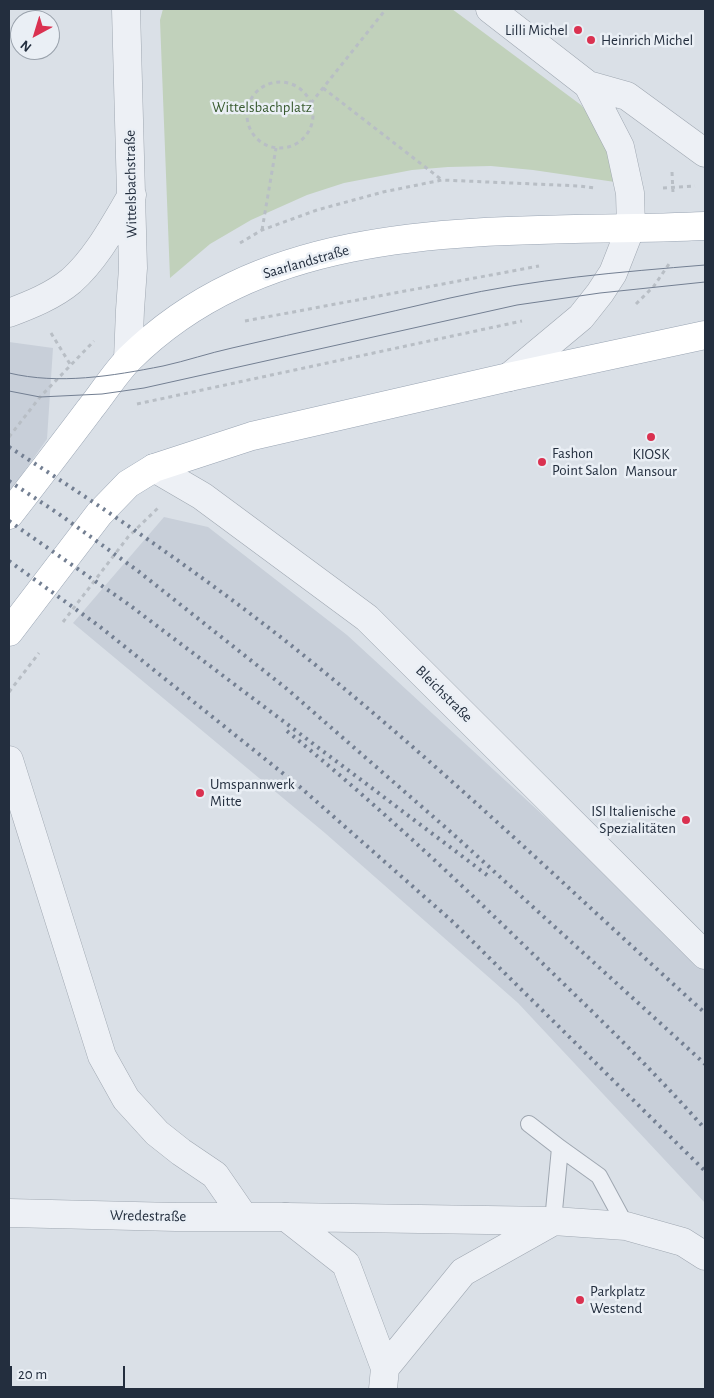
<!DOCTYPE html>
<html>
<head>
<meta charset="utf-8">
<style>
	body { margin:0 }
	#map { position:relative; width:714px; height:1398px; overflow:hidden; background:#dae0e7; font-family:"Alegreya Sans",sans-serif }
	canvas { display:block }
	.frame { position:absolute; inset:0; border:10px solid #232e3e; pointer-events:none }
	.north { position:absolute; left:10px; top:10px; width:50px; height:50px; box-sizing:border-box; background:#eaeff5; border:1px solid #9aa2ac; border-radius:50%; rotate:219deg; font-size:14px; font-weight:700; line-height:20px; text-align:center; color:#232e3e }
	.north::after { content:''; display:block; margin:auto; width:18px; height:22px; background:#da3150; clip-path:polygon(50% 0,100% 100%,50% 72%,0 100%) }
	.scale { position:absolute; left:10px; top:1366px; width:115px; height:22px; box-sizing:border-box; border:2px solid #232e3e; border-top:0; padding-left:6px; font-size:15px; line-height:18px; white-space:nowrap; color:#232e3e; -webkit-text-stroke:4px #eaeff5; paint-order:stroke }
</style>
</head>
<body>
<div id="map">
<canvas width="714" height="1398"></canvas>
<div class="frame"></div>
<div class="north">N</div>
<div class="scale">20 m</div>
</div>
<script>
const ctx = document.querySelector('canvas').getContext('2d');
ctx.lineJoin = 'round';
function fill(path, color) {
  ctx.fillStyle = color;
  ctx.fill(path, 'evenodd');
}
function trace(path, color, width, dash) {
  ctx.strokeStyle = color;
  ctx.lineWidth = width;
  ctx.lineCap = dash ? 'butt' : 'round';
  ctx.setLineDash(dash || []);
  ctx.stroke(path);
}
function label(font, color, halo, rows, align = 'center') {
  ctx.font = font + ' "Alegreya Sans",sans-serif';
  ctx.lineWidth = 5;
  ctx.setLineDash([]);
  ctx.textBaseline = 'middle';
  ctx.strokeStyle = halo;
  ctx.fillStyle = color;
  for (const [text, x, y, turn = 0] of rows) {
    ctx.save();
    ctx.translate(x, y);
    ctx.rotate((+turn || 0) * Math.PI / 180);
    ctx.textAlign = isNaN(turn) ? turn : align;
    if (halo) ctx.strokeText(text, 0, 0);
    ctx.fillText(text, 0, 0);
    ctx.restore();
  }
}
fill(new Path2D(`
	M 9,342 L 53,348 L 47,439 L 9,493 Z
	M 164,517 L 208,527 L 347,635 L 705,964 L 705,1203 L 518,1003 L 325,833 L 73,623 Z`), '#c8cfd9');
fill(new Path2D(`
	M 163,9 L 452,9 L 581,105 L 597,124 L 608,151 L 615,182 L 533,170 L 491,166 L 448,167 L 412,170 L 344,183 L 307,195 L 251,220 L 210,244 L 170,278 L 160,20 Z`), '#c1d1bb');
const service = new Path2D(`
	M 529,1124 L 560,1148 L 599,1176 L 626,1226
	M 553,1221 L 560,1148`);
const minor = new Path2D(`
	M 126,9 L 133,268 L 130,310 L 128,359
	M 490,9 L 588,85 L 627,96 L 705,153
	M 9,313 C 30,305 53,296 71,281 C 97,258 114,225 132,195
	M 509,377 L 581,317 L 600,293 L 613,273 L 631,227 L 630,193 L 620,147 L 588,85
	M 154,468 L 202,496 L 367,618 L 705,955
	M 9,760 L 102,1056 L 126,1099 L 157,1133 L 181,1152 L 215,1175 L 244,1217
	M 9,1213 L 176,1217 L 286,1217`);
const tertiary = new Path2D(`
	M 286,1217 L 553,1221 L 626,1226 L 683,1242 L 705,1256
	M 286,1217 L 346,1264 L 385,1368 L 383,1389
	M 385,1368 L 463,1272 L 552,1222`);
const primary = new Path2D(`
	M 9,515 C 36,480 63,445 90,409 C 103,393 115,373 130,358 C 281,209 511,235 705,226
	M 9,632 L 99,514 L 128,484 L 154,468 L 252,436 L 509,377 L 705,335`);
trace(service, '#9fa7b1', 18);
trace(minor, '#9fa7b1', 29);
trace(tertiary, '#9fa7b1', 29);
trace(primary, '#99a4b3', 29);
trace(new Path2D(`
	M247 115a33 33 0 1 1 66 0a33 33 0 1 1-66 0Z
	M 323,88 L 442,180
	M 311,103 L 386,9
	M 672,172 L 673,193
	M 663,188 L 695,186
	M 262,230 L 276,148
	M 240,243 L 262,230 L 317,210 L 383,192 L 442,180 L 580,186 L 595,188
	M 636,304 L 654,286 L 671,261
	M 245,321 L 539,266
	M 51,333 L 70,364
	M 137,404 L 522,321
	M 9,437 L 40,397 L 94,341
	M 63,622 L 128,537 L 158,508
	M 9,692 L 39,653`), '#b8bec5', 3, [4, 4]);
trace(service, '#edf0f5', 16);
trace(minor, '#edf0f5', 28);
trace(tertiary, '#edf0f5', 28);
trace(primary, '#fff', 28);
trace(new Path2D(`
	M 9,373 C 59,385 112,376 163,366 C 186,361 209,353 232,348 C 305,331 378,315 450,298 C 533,279 620,272 705,265
	M 9,391 L 40,397 L 102,394 L 144,388 L 517,305 L 600,293 L 705,282`), '#737f92', 1);
trace(new Path2D(`
	M 9,447 C 115,515 220,587 318,667 C 452,776 577,897 705,1013
	M 9,481 L 59,514 L 138,571 L 287,689 L 453,834 L 705,1064
	M 9,521 L 128,604 L 491,878
	M 9,561 L 99,626 L 300,787 L 453,922 L 705,1171
	M 287,731 C 374,802 456,879 536,957 C 594,1013 652,1069 705,1129`), '#737f92', 4, [2.5, 5]);
for (const [x, y, r, color] of [
	[578,30,5,"#da3150"],
	[591,40,5,"#da3150"],
	[651,437,5,"#da3150"],
	[542,462,5,"#da3150"],
	[200,793,5,"#da3150"],
	[686,820,5,"#da3150"],
	[580,1300,5,"#da3150"]
]) {
  const dot = new Path2D();
  dot.arc(x, y, r, 0, 2 * Math.PI);
  ctx.fillStyle = color;
  ctx.fill(dot);
  trace(dot, '#eaeff5', 2);
}
label('15px', '#232e3e', '#eaeff5', [
	["Lilli Michel",568,30,"right"],
	["Heinrich Michel",601,40],
	["Fashon",552,453],
	["Point Salon",552,470],
	["KIOSK",651,454,"center"],
	["Mansour",651,471,"center"],
	["Umspannwerk",210,784],
	["Mitte",210,801],
	["ISI Italienische",676,811,"right"],
	["Spezialitäten",676,828,"right"],
	["Parkplatz",590,1291],
	["Westend",590,1308]
], 'left');
label('15px', '#395b30', '#eaeff5', [
	["Wittelsbachplatz",262,107]
]);
label('15px', '#232e3e', '#eaeff5', [
	["Wittelsbachstraße",131,184,-91],
	["Saarlandstraße",306,262,-16],
	["Bleichstraße",444,694,45],
	["Wredestraße",148,1216,1]
]);
</script>
</body>
</html>
